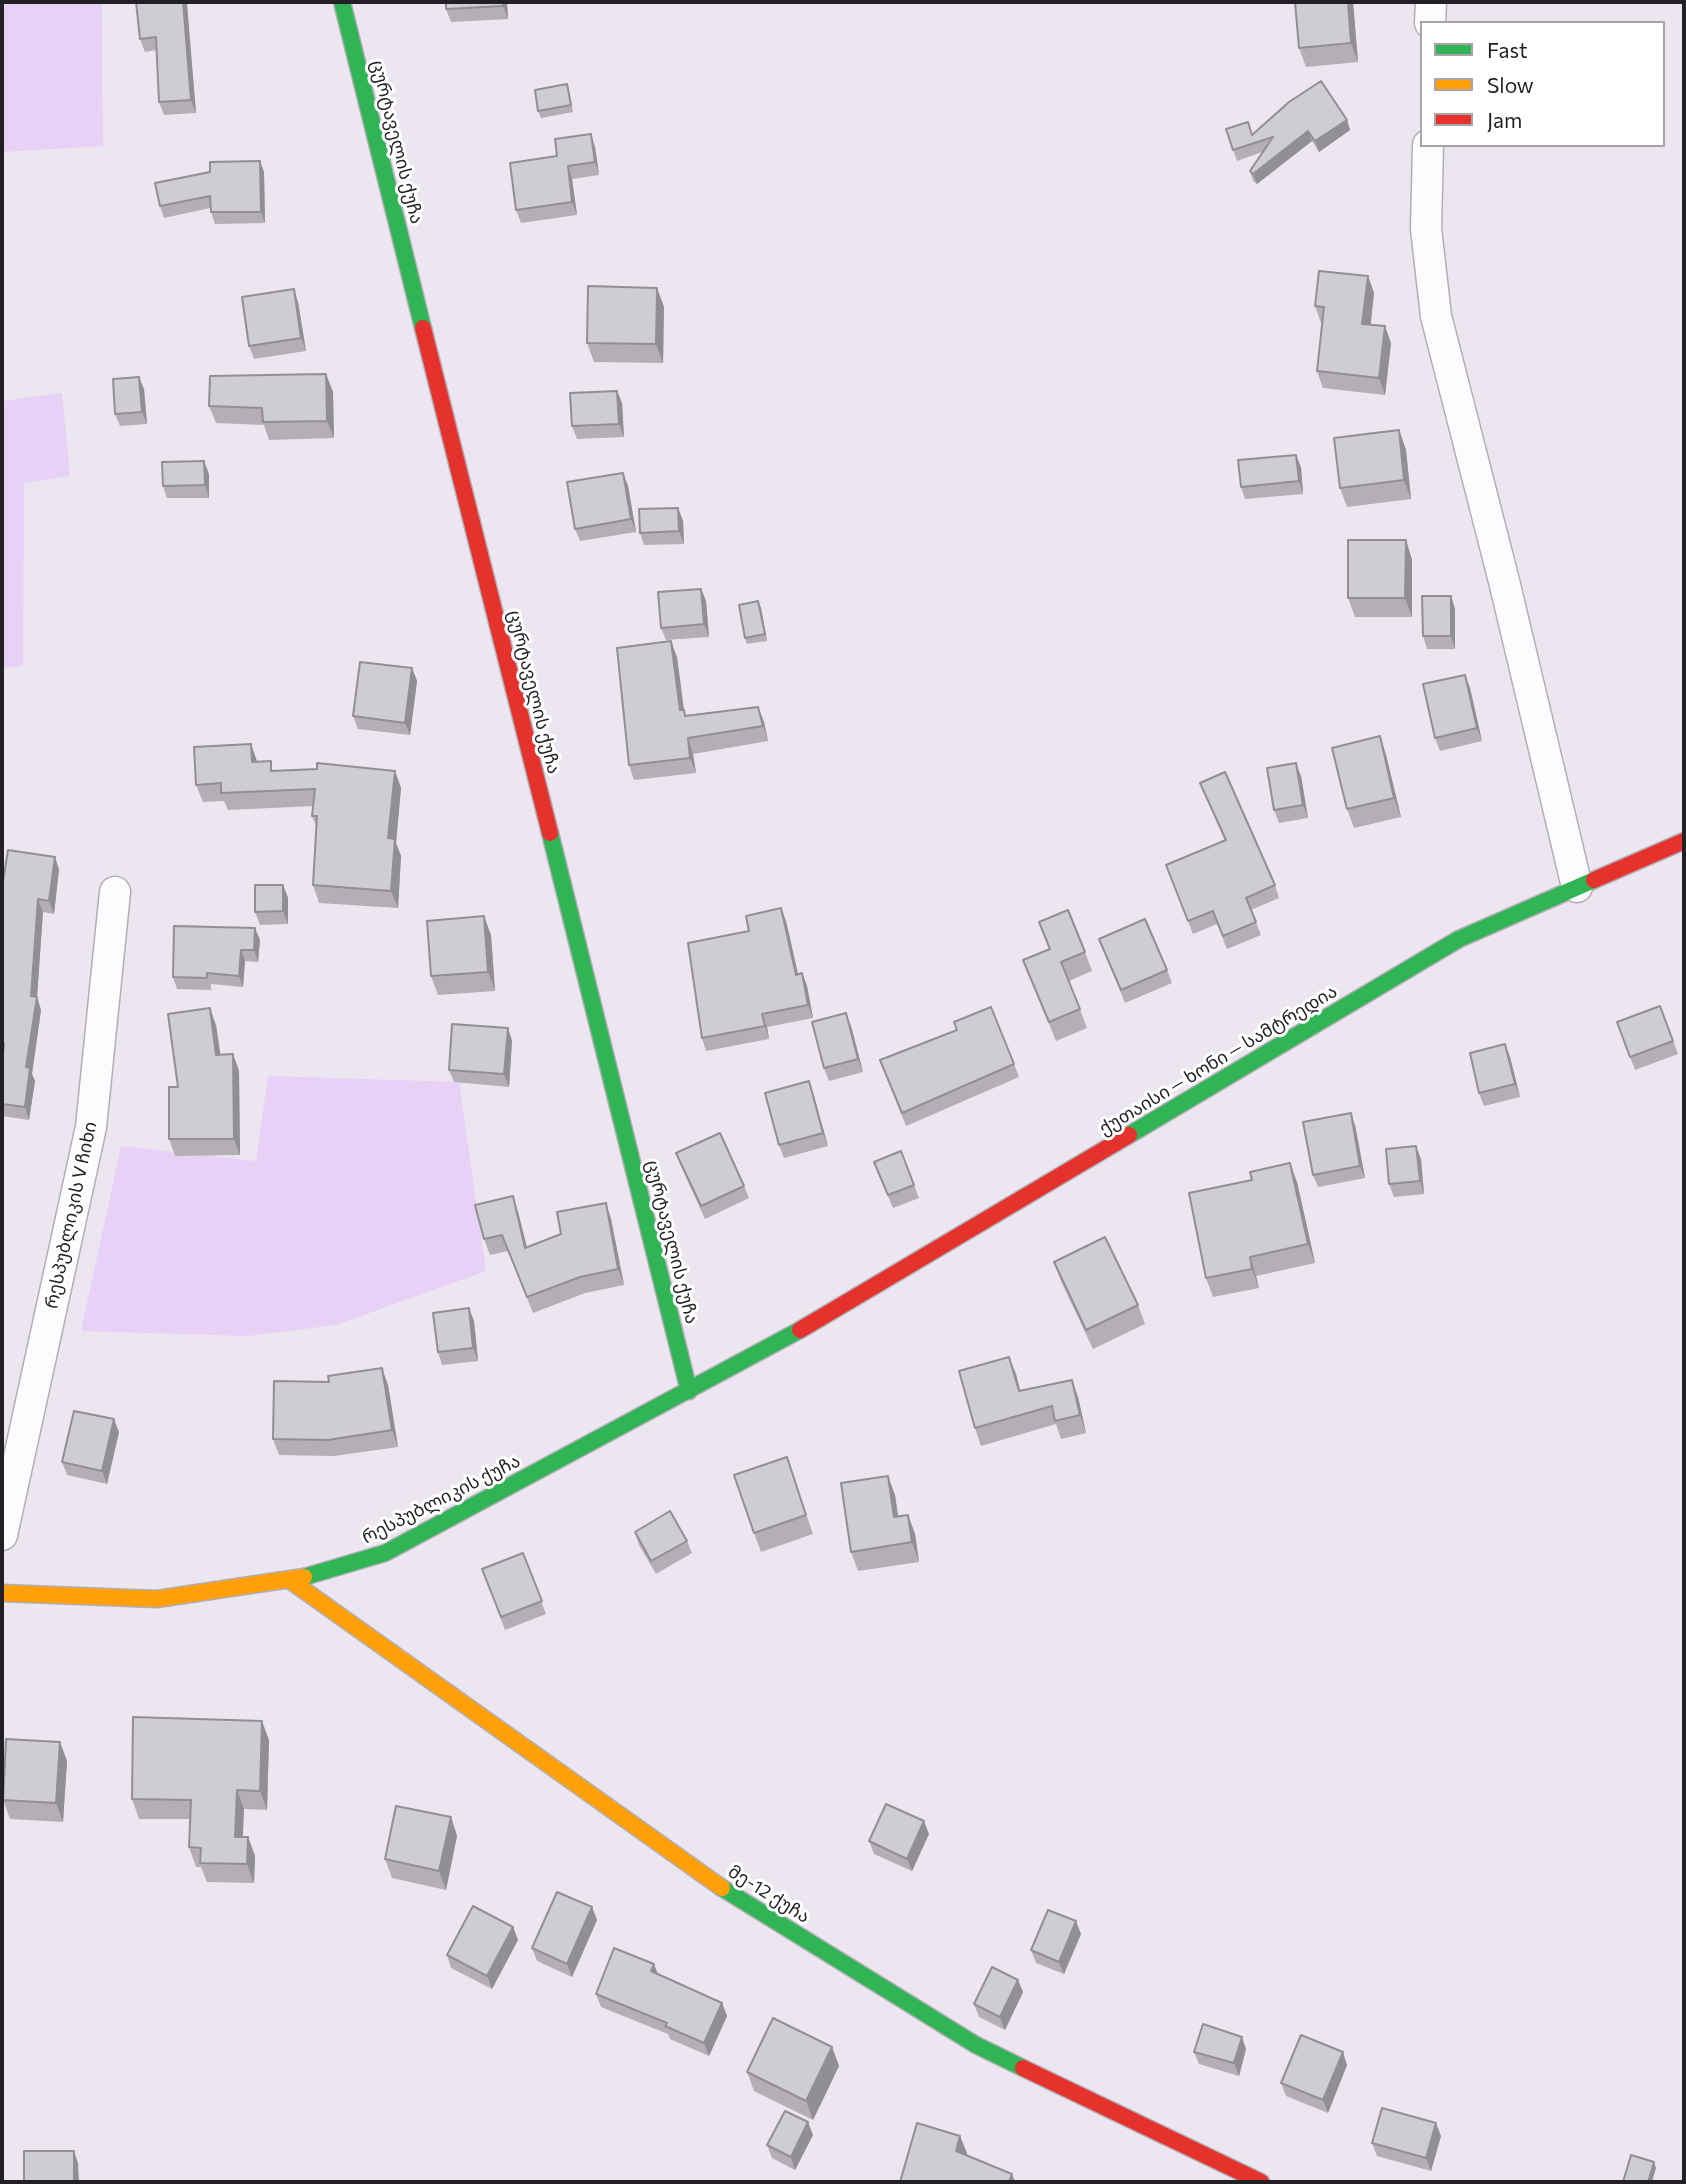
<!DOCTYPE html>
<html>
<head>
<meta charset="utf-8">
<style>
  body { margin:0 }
  #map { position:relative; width:1686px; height:2184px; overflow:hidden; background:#ebe6f0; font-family:Commissioner,sans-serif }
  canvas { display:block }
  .frame { position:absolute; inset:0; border:4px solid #221f25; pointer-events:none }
  .legend { position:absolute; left:1420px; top:21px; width:245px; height:126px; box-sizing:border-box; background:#fff; border:2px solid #a7a5a8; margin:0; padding:9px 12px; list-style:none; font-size:21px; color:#221f25 }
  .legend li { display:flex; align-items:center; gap:14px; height:35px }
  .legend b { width:35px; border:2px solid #a7a5a8 }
</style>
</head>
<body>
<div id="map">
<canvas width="1686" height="2184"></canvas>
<div class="frame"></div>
<ul class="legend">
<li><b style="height:9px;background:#30b455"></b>Fast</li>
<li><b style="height:9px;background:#ff9f0a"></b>Slow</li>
<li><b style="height:9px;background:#e5322d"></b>Jam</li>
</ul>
</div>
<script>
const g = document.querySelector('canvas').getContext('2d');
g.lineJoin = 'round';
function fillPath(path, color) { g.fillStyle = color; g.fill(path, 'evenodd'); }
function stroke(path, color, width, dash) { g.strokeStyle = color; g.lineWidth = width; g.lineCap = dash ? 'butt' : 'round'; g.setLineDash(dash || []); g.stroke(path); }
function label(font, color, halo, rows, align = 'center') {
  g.font = font + ' Commissioner,"Noto Sans Georgian",sans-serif'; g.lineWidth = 6; g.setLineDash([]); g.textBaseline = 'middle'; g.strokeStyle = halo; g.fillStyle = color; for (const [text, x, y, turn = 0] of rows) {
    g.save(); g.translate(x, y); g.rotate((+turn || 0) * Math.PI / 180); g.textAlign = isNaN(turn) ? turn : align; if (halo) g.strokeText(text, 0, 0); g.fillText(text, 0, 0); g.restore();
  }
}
fillPath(new Path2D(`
  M2 2H102L103 146 2 152Z
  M62 393 70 476 24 483 23 666 2 668V401Z
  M268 1076 459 1082 486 1271 336 1325 248 1336 81 1331 121 1146 256 1161Z`), '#e7d1f7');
const street = new Path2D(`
  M1430 23 1431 2
  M1428 145 1426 229 1436 316 1504 581 1577 887
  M2 1535 91 1127 115 892`);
const fast = new Path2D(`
  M342 2 423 328
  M550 833 689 1391
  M1129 1135 1459 939 1594 880
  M304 1577 385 1553 800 1330
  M722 1888 976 2045 1023 2068`);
const slow = new Path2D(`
  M291 1581 722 1888
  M2 1593 157 1599 304 1577`);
const jam = new Path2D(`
  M423 328 550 833
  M1594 880 1684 841
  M800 1330 1129 1135
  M1023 2068 1261 2182`);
stroke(street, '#b2aeb6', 33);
stroke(fast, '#b2aeb6', 19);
stroke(slow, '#b2aeb6', 19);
stroke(jam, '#b2aeb6', 19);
stroke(street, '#fcfbfd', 30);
stroke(fast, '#30b455', 16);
stroke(slow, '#ff9f0a', 16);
stroke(jam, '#e5322d', 16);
fillPath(new Path2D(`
  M136 2H186L196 113 164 115 159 102 156 50 145 52 140 39Z
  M446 2H507L508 19 451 22 446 9Z
  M1295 2H1353L1358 62 1306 67 1299 48Z
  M567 84 569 90 573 112 541 118 538 111Z
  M1347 120 1350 130 1319 152 1312 141 1257 184 1253 181 1250 171 1262 152 1237 161 1226 129 1252 134Z
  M595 147 599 175 572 179 577 215 521 223 516 210 557 156Z
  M264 172 265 223 215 224 211 212 210 208 164 218 160 206Z
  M1368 276 1374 293 1370 325 1391 343 1385 395 1323 388 1317 371 1322 323H1321L1315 306Z
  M657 288 664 307 663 363 594 362 587 343Z
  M298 302 306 351 254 359 249 346Z
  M326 374 333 392 334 438 269 440 264 425 216 423 209 406Z
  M144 389 147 424 120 426 115 414Z
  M617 391 622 403 624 437 577 439 572 426Z
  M1399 430 1406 450 1411 499 1347 507 1340 488Z
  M1301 467 1303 494 1245 499 1241 487Z
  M623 473 628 486 636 532 580 541 575 529Z
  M209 474V498H167L163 486Z
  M678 508 683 521 684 544 644 545 640 533Z
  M1406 540 1412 560V617H1355L1348 598Z
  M701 589 706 601 709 637 666 640 661 628Z
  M1451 596 1455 609V649H1427L1423 636Z
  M761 608 767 641 747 644 745 638Z
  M677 657 684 710 686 715 758 707 764 722 768 741 693 754 696 773 634 780 629 765Z
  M412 668 417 681 410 735 358 729 353 716Z
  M1465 675 1470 688 1482 741 1440 751 1435 738Z
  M1380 736 1386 755 1401 817 1354 828 1347 809Z
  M257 762 275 771H395L401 788 396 843 401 856 398 908 319 903 313 885 317 828 312 816 313 806 228 810 224 801 203 802 196 785Z
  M1301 776 1308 818 1279 823 1274 810Z
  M1200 783 1275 885 1279 898 1251 910 1261 935 1227 949 1217 924 1193 934 1166 865 1225 841Z
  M59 869 54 914 43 912 37 997 41 1010 32 1074 35 1081 29 1120 2 1116V887Z
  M283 885 288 898V924L260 925 255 912Z
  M781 908 786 921 798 974 802 973 807 986 813 1018 767 1027 769 1039 706 1051 702 1038 749 931Z
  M1039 922 1085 952 1092 971 1069 981 1087 1028 1056 1041 1023 960 1049 949Z
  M491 935 495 991 438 995 431 976Z
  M1099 939 1167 970 1172 983 1125 1003Z
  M260 940 258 962 245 961 243 987 211 984V990L177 989 173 977Z
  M1660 1006 1678 1054 1635 1070 1617 1022Z
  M216 1025 220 1055 233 1054 239 1071 240 1155 175 1156 169 1139 178 1087Z
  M851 1026 863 1072 829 1081 824 1068Z
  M508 1028 512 1041 509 1087 454 1082 449 1070Z
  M957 1030 1014 1064 1019 1077 906 1126 885 1073Z
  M1510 1057 1520 1097 1484 1106 1479 1093Z
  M813 1093 828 1146 784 1158 779 1145Z
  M1355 1125 1365 1178 1318 1187 1313 1175Z
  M901 1151 919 1198 893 1208 879 1175Z
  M676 1153 744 1186 749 1198 705 1219 681 1166Z
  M1421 1159 1424 1194 1394 1197 1389 1184Z
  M1252 1180 1297 1182 1315 1263 1256 1276 1259 1288 1213 1297 1206 1278Z
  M518 1212 527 1247 611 1219 624 1285 585 1293 533 1313 508 1251 490 1255 484 1239Z
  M1054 1262 1138 1305 1145 1324 1093 1349 1061 1281Z
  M474 1321 478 1361 442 1365 438 1352Z
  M1016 1374 1020 1391 1078 1397 1086 1433 1061 1439 1056 1424 981 1446 975 1428Z
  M388 1385 398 1447 334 1456 279 1455 273 1439Z
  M119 1432 107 1484 67 1475 62 1462Z
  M793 1476 813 1534 761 1552 754 1533Z
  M895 1495 898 1516 908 1515 915 1534 919 1562 858 1571 851 1552Z
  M635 1532 687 1541 692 1553 656 1574 639 1545Z
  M523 1553 546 1614 505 1630 482 1569Z
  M269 1740 267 1810 244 1809 242 1837H248L255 1856 254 1883 207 1882 201 1867H196L189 1847 190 1819H139L132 1799Z
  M60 1742 67 1761 63 1822 10 1819 3 1800Z
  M451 1817 457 1836 446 1890 392 1878 385 1859Z
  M929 1834 912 1871 874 1854 869 1841Z
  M592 1907 597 1920 572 1977 537 1961 532 1948Z
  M513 1927 518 1940 492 1989 451 1968 447 1955Z
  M1081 1934 1064 1974 1036 1963 1031 1950Z
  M658 1974 722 2003 727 2016 709 2056 670 2039 668 2034 601 2007 596 1994Z
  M1023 1992 1005 2030 979 2017 974 2004Z
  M832 2047 839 2066 813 2120 754 2091 747 2072Z
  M1246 2049 1239 2076 1199 2064 1194 2052Z
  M1347 2065 1328 2113 1286 2096 1281 2083Z
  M813 2135 795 2170 772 2158 767 2145Z
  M1441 2136 1431 2171 1377 2156 1372 2143Z`), '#b3afb5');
fillPath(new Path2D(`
  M183 2H186L187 3 196 113 191 100Z
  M503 2H507L508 19 503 6Z
  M1348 2H1353L1358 62 1351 43Z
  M1347 120 1350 130 1319 152 1315 141Z
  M1308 131 1312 141 1257 184 1253 174Z
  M591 134 595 147 599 175 595 162Z
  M260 161 264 172 265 223 261 212Z
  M568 166 572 179 577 215 572 202Z
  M1368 276 1374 293 1369 341 1362 324Z
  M657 288 664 307 663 363 656 344Z
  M294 289 298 302 306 351 301 338Z
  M1385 326 1391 343 1385 395 1379 378Z
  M326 374 333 392 334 438 327 421Z
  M139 377 144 389 147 424 142 412Z
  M617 391 622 403 624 437 619 424Z
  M1399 430 1406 450 1411 499 1404 480Z
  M1296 455 1301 467 1303 494 1299 481Z
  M204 461 209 474V498L205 485Z
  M623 473 628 486 636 532 631 519Z
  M678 508 683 521 684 544 679 531Z
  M1406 540 1412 560V617L1405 598Z
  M701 589 706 601 709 637 704 624Z
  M1451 596 1455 609V649L1451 636Z
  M758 601 761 608 767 641 765 634Z
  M671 641 677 657 686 726 680 710Z
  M412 668 417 681 410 735 405 723Z
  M1465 675 1470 688 1482 741 1477 728Z
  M758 707 764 722 768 741 763 726Z
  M1380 736 1386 755 1401 817 1394 798Z
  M688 738 693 754 696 773 690 758Z
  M251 744 257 761 258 780 252 762Z
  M1296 763 1301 776 1308 818 1303 805Z
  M395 771 401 788 396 843 401 856 398 908 391 891 388 838Z
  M55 857 59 869 54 914 49 901Z
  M283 885 288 898V924L283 911Z
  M38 899 43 912 37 997 41 1010 32 1074 35 1081 29 1120 25 1107 31 996Z
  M781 908 786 921 801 987 796 975Z
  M484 916 491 935 495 991 488 972Z
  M255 928 260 940 258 962 254 950Z
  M241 950 245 961 243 987 239 976Z
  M802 973 807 986 813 1018 808 1005Z
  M210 1008 216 1025 223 1071 216 1055Z
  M846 1013 851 1026 863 1072 858 1059Z
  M762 1014 767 1027 769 1039 765 1026Z
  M508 1028 512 1041 509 1087 504 1074Z
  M1505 1044 1510 1057 1520 1097 1515 1084Z
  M233 1054 239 1071 240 1155 234 1139Z
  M809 1081 813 1093 828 1146 823 1133Z
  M1351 1113 1355 1125 1365 1178 1360 1166Z
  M1416 1146 1421 1159 1424 1194 1420 1181Z
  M1290 1163 1297 1182 1315 1263 1308 1244Z
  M513 1196 518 1212 531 1264 525 1248Z
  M606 1203 611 1219 624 1285 618 1269Z
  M1250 1257 1256 1276 1259 1288 1252 1269Z
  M469 1308 474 1321 478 1361 473 1348Z
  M1009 1357 1016 1374 1025 1409 1019 1391Z
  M382 1368 388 1385 398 1447 392 1430Z
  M1072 1380 1078 1397 1086 1433 1080 1415Z
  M114 1419 119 1432 107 1484 102 1471Z
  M888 1476 895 1495 901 1536 894 1517Z
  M908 1515 915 1534 919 1562 912 1542Z
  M262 1721 269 1740 267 1810 260 1791Z
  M60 1742 67 1761 63 1822 56 1803Z
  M237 1790 244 1809 242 1856 235 1837Z
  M451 1817 457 1836 446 1890 439 1871Z
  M924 1821 929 1834 912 1871 907 1859Z
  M248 1837 255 1856 254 1883 247 1864Z
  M592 1907 597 1920 572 1977 567 1964Z
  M1076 1921 1081 1934 1064 1974 1059 1962Z
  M513 1927 518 1940 492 1989 487 1976Z
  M654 1964 659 1977 651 1971Z
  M1018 1980 1023 1992 1005 2030 1000 2017Z
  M722 2003 727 2016 709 2056 704 2043Z
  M1242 2037 1246 2049 1239 2076 1234 2063Z
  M832 2047 839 2066 813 2120 806 2101Z
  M1343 2052 1347 2065 1328 2113 1323 2100Z
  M808 2122 813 2135 795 2170 791 2157Z
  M1436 2123 1441 2136 1431 2171 1426 2158Z
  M960 2136 967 2153 962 2168 956 2151Z
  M74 2151 78 2163 79 2182H74Z
  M1654 2162 1656 2168 1652 2182H1648Z
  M1012 2174 1015 2182H1009Z`), '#928f94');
const building = new Path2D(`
  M136 2H183L191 100 159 102 156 37 140 39Z
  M446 2H503V6L446 9Z
  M1295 2H1348L1351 43 1299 48Z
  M1321 81 1347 120 1315 141 1308 131 1253 174 1250 171 1273 137 1233 150 1226 129 1248 122 1252 135 1289 102Z
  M567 84 571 105 538 111 535 90Z
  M591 134 595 162 568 166 572 202 516 210 510 163 557 156 555 139Z
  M260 161 261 212H211L210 196 160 206 155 183 210 172V162Z
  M1319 271 1368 276 1362 324 1385 326 1379 378 1317 371 1324 307 1315 306Z
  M588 286 657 288 656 344 587 343Z
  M294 289 301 338 249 346 242 297Z
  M326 374 327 421 263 422 262 408 209 406 210 376Z
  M139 377 142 412 115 414 113 379Z
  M617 391 619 424 572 426 570 393Z
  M1399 430 1404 480 1340 488 1334 438Z
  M1296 455 1299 481 1241 487 1238 460Z
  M204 461 205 485 163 486 162 462Z
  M623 473 631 519 575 529 567 482Z
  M678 508 679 531 640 533 639 509Z
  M1348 540H1406L1405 598H1348Z
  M701 589 704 624 661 628 658 592Z
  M1422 596H1451V636H1423Z
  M758 601 765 634 745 638 739 605Z
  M671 641 680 710H684L685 716 758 707 763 726 688 738 690 758 629 765 617 648Z
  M360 662 412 668 405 723 353 716Z
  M1465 675 1477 728 1435 738 1423 684Z
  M1380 736 1394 798 1347 809 1332 748Z
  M251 744 252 762 271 761V771L317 769V763L395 771 388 838 395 839 391 891 313 885 317 816H312L315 789 221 793V783L196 785 194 747Z
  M1296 763 1303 805 1274 810 1267 768Z
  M1225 772 1275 885 1246 898 1256 922 1223 936 1213 911 1188 921 1166 865 1226 840 1200 783Z
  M8 850 55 857 49 901 38 899 31 996 37 997 26 1067 30 1068 25 1107 2 1104V1061L4 1044H2V887Z
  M255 885H283V911L255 912Z
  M781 908 796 975 802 973 808 1005 762 1014 765 1026 702 1038 688 943 749 931 746 916Z
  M1068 910 1085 952 1061 962 1080 1009 1049 1022 1023 960 1050 949 1039 922Z
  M484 916 488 972 431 976 427 921Z
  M1145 919 1167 970 1121 990 1099 939Z
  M174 926 255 928 254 950H241L239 976 207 973V978L173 977Z
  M1660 1006 1673 1041 1630 1057 1617 1022Z
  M991 1007 1014 1064 902 1113 880 1060 957 1030 954 1022Z
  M210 1008 216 1055 233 1054 234 1139H169V1087H178L168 1014Z
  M846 1013 858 1059 824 1068 812 1022Z
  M452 1024 508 1028 504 1074 449 1070Z
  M1505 1044 1515 1084 1479 1093 1470 1053Z
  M809 1081 823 1133 779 1145 765 1093Z
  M1351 1113 1360 1166 1313 1175 1303 1122Z
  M720 1133 744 1186 701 1206 676 1153Z
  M1416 1146 1420 1181 1389 1184 1386 1149Z
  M901 1151 914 1185 888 1195 874 1162Z
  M1290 1163 1308 1244 1250 1257 1252 1269 1206 1278 1189 1193 1252 1180 1250 1172Z
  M513 1196 525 1248 561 1234 557 1212 606 1203 618 1269 580 1277 527 1297 502 1235 484 1239 475 1205Z
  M1105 1237 1138 1305 1086 1330 1054 1262Z
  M469 1308 473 1348 438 1352 433 1313Z
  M1009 1357 1019 1391 1072 1380 1080 1415 1055 1421 1052 1406 975 1428 959 1371Z
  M382 1368 392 1430 328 1440 273 1439 274 1381 329 1382 328 1376Z
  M74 1411 114 1419 102 1471 62 1462Z
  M787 1457 806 1515 754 1533 734 1475Z
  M888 1476 894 1517 908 1515 912 1542 851 1552 841 1483Z
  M670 1511 687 1541 651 1561 635 1532Z
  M523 1553 542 1601 501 1617 482 1569Z
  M133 1717 262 1721 260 1791 237 1790 235 1837H248L247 1864 200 1863 201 1848 189 1847 191 1800 132 1799Z
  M6 1739 60 1742 56 1803 3 1800Z
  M886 1804 924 1821 907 1859 869 1841Z
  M396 1806 451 1817 439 1871 385 1859Z
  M557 1892 592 1907 567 1964 532 1948Z
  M473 1906 513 1927 487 1976 447 1955Z
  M1048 1910 1076 1921 1059 1962 1031 1950Z
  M614 1948 654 1964 651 1971 722 2003 704 2043 665 2026 667 2023 596 1994Z
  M992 1967 1018 1980 1000 2017 974 2004Z
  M773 2018 832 2047 806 2101 747 2072Z
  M1203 2024 1242 2037 1234 2063 1194 2052Z
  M1301 2035 1343 2052 1323 2100 1281 2083Z
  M1382 2108 1436 2123 1426 2158 1372 2143Z
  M785 2111 808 2122 791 2157 767 2145Z
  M917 2123 960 2136 956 2151 1012 2174 1009 2182H900Z
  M24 2151H74V2182H24Z
  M1631 2155 1654 2162 1648 2182H1623Z`);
fillPath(building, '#d0ccd3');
stroke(building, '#928f94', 2);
label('18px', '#221f25', '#fff', [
  ["ცურტაველის ქუჩა",397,142,76],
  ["ცურტაველის ქუჩა",534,692,76],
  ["ქუთაისი — ხონი — სამტრედია",1218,1060,-31],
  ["რესპუბლიკის V ჩიხი",71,1215,-78],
  ["ცურტაველის ქუჩა",672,1242,76],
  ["რესპუბლიკის ქუჩა",441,1499,-27],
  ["მე-12 ქუჩა",769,1894,32]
]);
</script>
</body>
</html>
